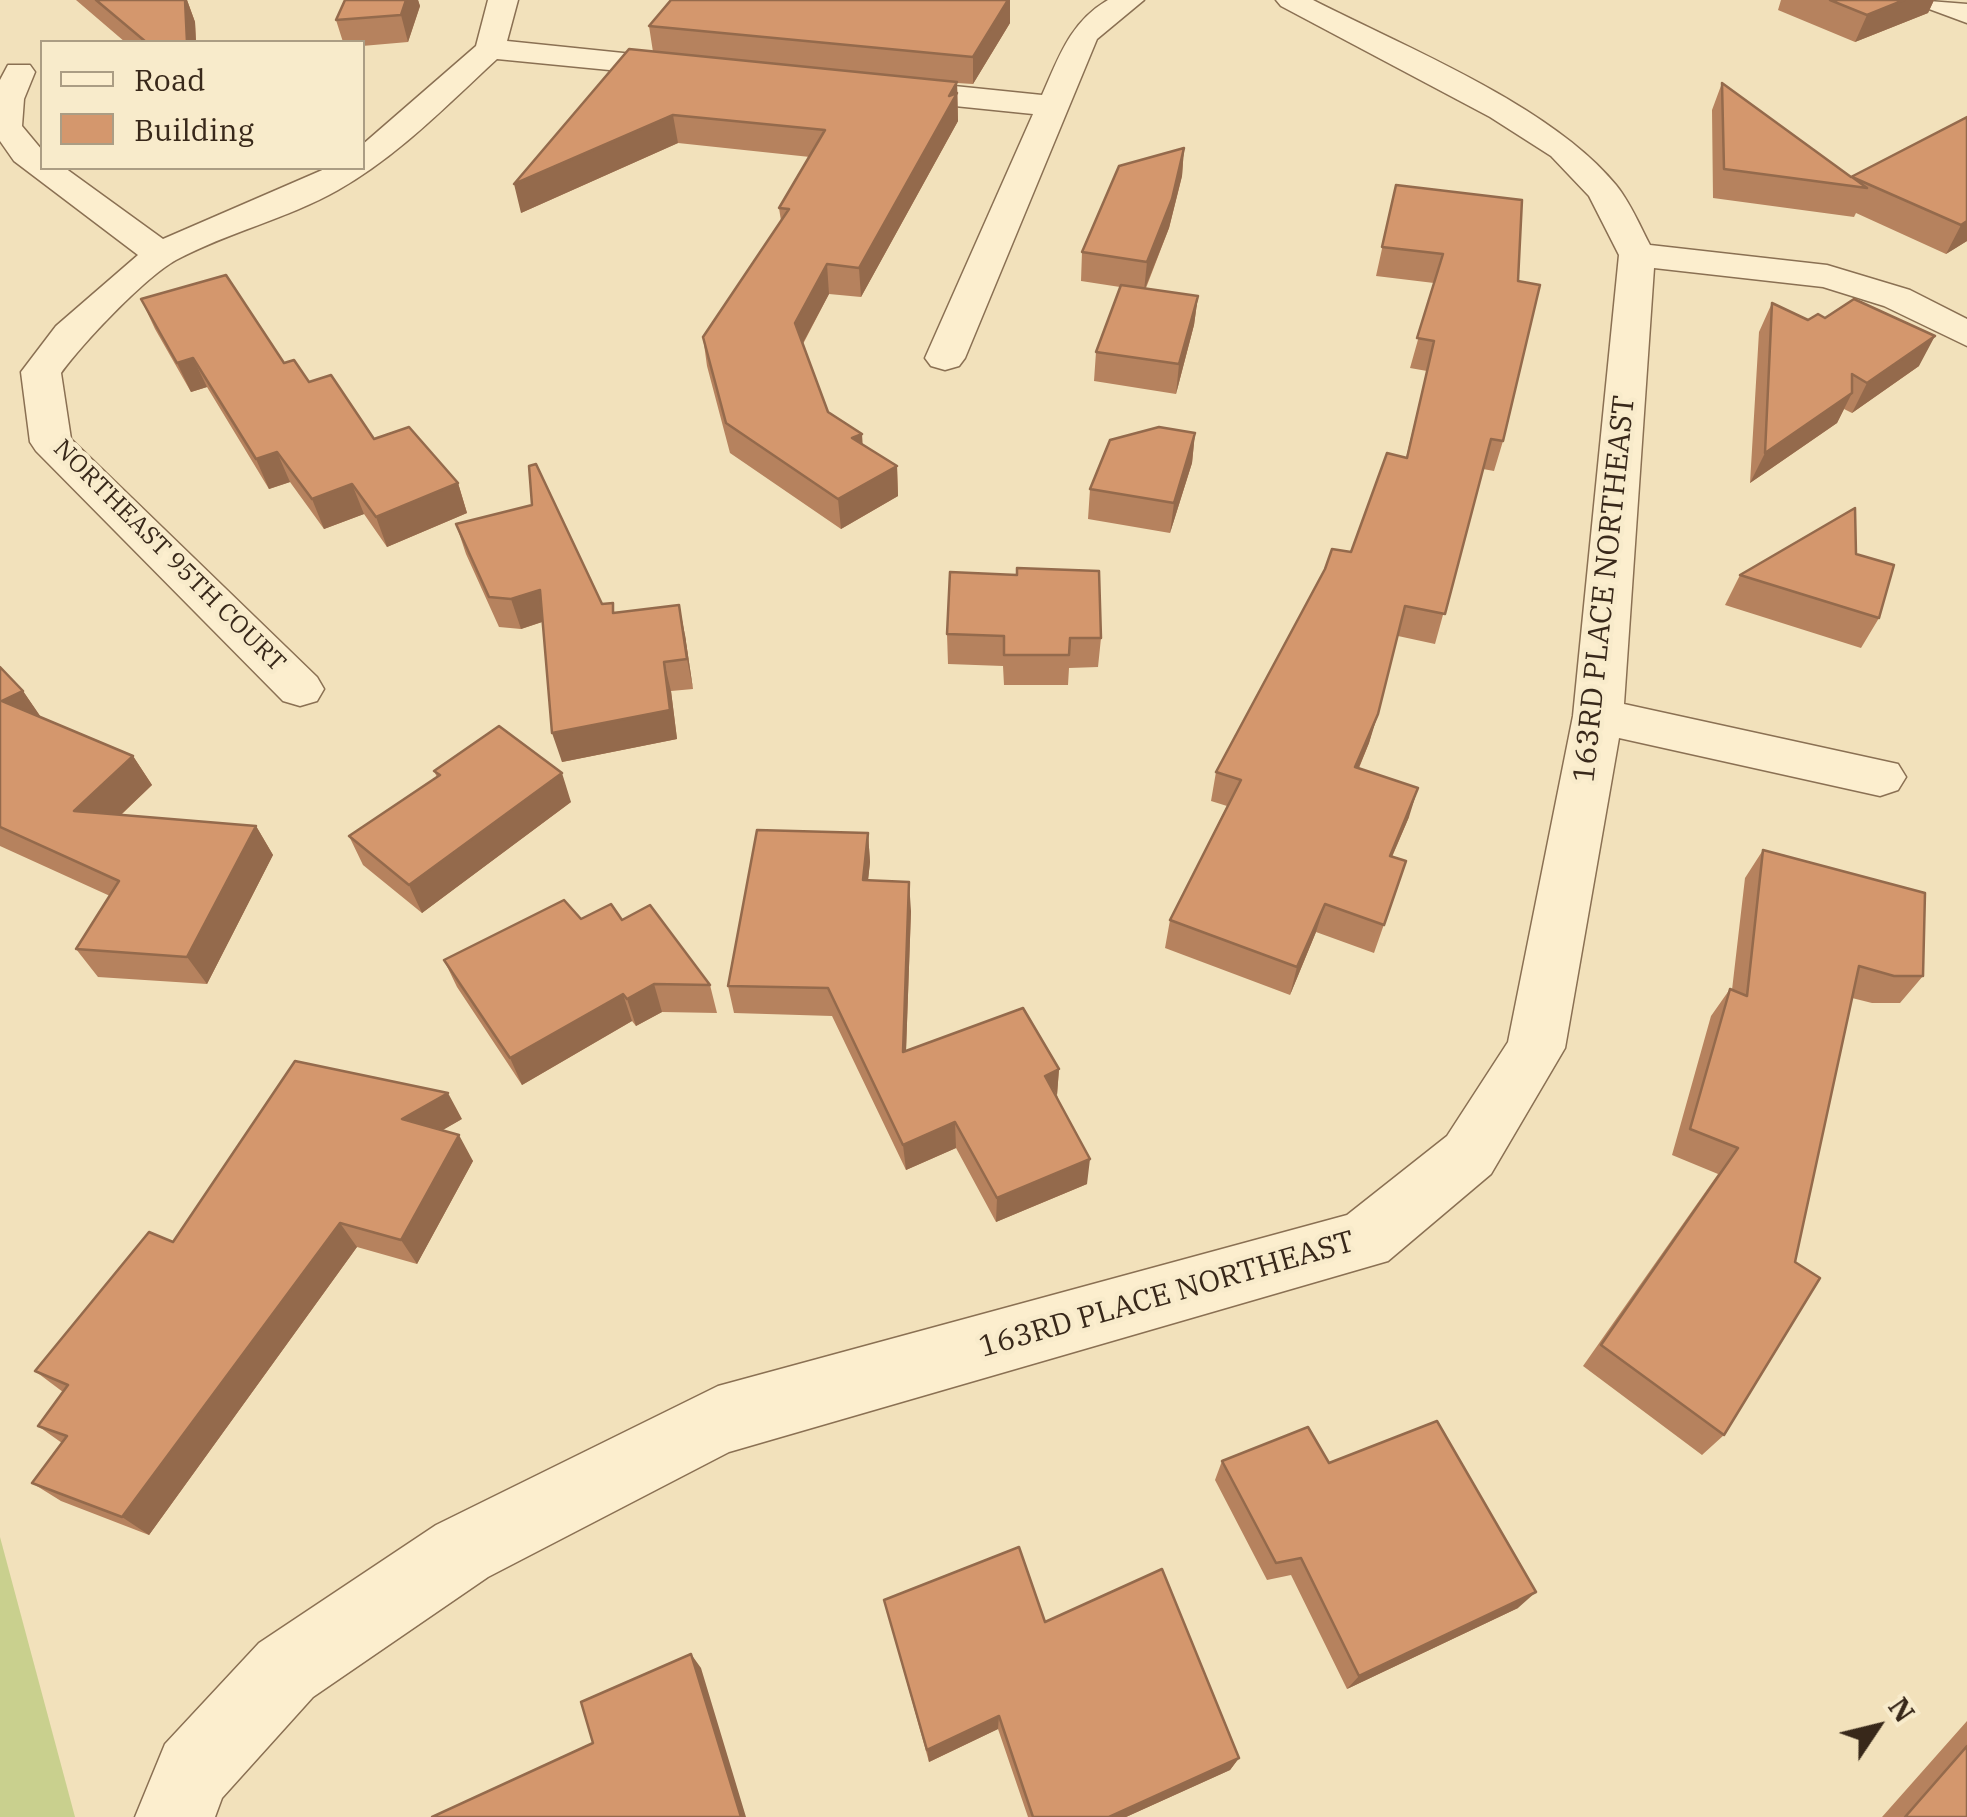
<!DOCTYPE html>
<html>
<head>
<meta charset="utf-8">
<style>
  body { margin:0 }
  #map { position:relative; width:1967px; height:1817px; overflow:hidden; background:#f2e1bb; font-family:"IBM Plex Serif",serif }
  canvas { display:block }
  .legend { position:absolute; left:40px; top:40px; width:325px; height:130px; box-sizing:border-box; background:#f8ebcb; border:2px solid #ab9d84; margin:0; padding:12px 18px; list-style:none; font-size:30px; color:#38281a }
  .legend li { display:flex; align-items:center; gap:20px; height:50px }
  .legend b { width:50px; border:2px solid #ab9d84 }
  .north { position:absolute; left:1827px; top:1677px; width:100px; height:100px; -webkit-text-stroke:8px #f8ebcb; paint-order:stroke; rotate:55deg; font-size:28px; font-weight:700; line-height:40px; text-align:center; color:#38281a }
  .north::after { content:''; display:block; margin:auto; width:35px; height:45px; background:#38281a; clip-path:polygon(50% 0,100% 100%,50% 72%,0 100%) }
</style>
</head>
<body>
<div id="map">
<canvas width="1967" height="1817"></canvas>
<ul class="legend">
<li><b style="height:12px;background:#fceece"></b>Road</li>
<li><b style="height:28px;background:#d4976d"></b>Building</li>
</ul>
<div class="north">N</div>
</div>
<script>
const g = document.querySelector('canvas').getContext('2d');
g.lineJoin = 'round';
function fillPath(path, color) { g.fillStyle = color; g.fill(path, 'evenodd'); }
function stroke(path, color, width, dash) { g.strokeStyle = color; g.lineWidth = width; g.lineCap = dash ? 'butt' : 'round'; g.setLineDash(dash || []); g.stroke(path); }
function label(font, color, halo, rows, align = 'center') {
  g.font = font + ' "IBM Plex Serif",serif'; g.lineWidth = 9; g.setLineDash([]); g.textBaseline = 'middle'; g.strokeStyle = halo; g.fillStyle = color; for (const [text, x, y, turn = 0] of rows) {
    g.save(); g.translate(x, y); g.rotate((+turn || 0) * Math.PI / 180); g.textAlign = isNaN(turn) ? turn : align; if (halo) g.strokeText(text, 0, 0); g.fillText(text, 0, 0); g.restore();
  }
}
fillPath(new Path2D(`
  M0 1537 75 1817H0Z`), '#c9d08e');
const minor = new Path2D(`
  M488 0H518L507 41 691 60 702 62 707 69 702 76 691 78 497 59C446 106 398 156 338 190 287 219 228 232 176 260 144 278 83 343 61 373L71 439 317 677 324 689 317 701 300 706 283 701 36 451 30 442 21 372 56 326 138 255 14 161 0 141V80L8 65H30L35 72 24 99 22 126 42 150V168H65L163 239 327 168H362V145L476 46Z
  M1108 0H1144L1097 39 965 358 959 366 945 370 931 366 925 358 1033 114 886 99 875 96 870 89 875 82 886 79 1042 95C1059 57 1070 22 1108 0Z
  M1276 0H1313C1405 47 1552 106 1616 185 1630 202 1640 226 1650 245L1827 265 1910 290 1967 319V346L1884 306 1823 287 1654 268 1624 704 1898 764 1906 777 1898 790 1880 796 1619 738 1565 1048 1491 1174 1388 1261 729 1452 488 1577 313 1697 222 1798 215 1817H135L165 1744 259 1643 436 1525 718 1386 1347 1215 1447 1136 1508 1042 1573 716 1619 255 1589 196 1551 156 1490 117 1281 6Z
  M1916 0 1967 4V23L1921 6Z`);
stroke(minor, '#8a7053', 3);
fillPath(minor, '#fceece');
fillPath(new Path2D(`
  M76 0H187L195 22 196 42H125Z
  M345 0H418L420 6 408 42 362 46V42H343L336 20Z
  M1781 0H1934L1928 13 1855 42 1778 10Z
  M1010 23 973 84 957 83 958 121 861 297 829 294 803 344 828 412 862 434V444L897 466 898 496 841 529 730 453 707 366 703 337 781 221 779 208 810 157 678 143 521 213 653 52 649 26Z
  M1722 83 1851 177 1967 117V241L1946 254 1856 213 1854 217 1713 198 1712 110Z
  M1184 148 1182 176 1169 228 1146 288 1198 296 1194 325 1176 394 1094 381 1096 352 1120 287 1081 281 1082 252Z
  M1396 185 1522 200 1503 441 1494 471 1483 469 1435 644 1398 636 1369 743 1359 768 1409 817 1392 857 1406 861 1374 953 1316 932 1290 995 1165 948 1170 920 1227 806 1211 801 1216 772 1351 552 1406 458 1427 371 1410 368 1434 283 1376 276Z
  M141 299 284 363 309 382 374 439 458 483 467 513 387 547 364 514 324 529 290 482 269 489 207 387 191 392 155 329Z
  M1772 303 1808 320 1919 366 1852 413 1844 409 1837 423 1750 483 1759 332Z
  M1195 433 1192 463 1170 533 1088 519 1090 489Z
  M456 524 615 613 685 635 693 689 671 691 677 739 562 762 542 622 521 629 499 627 466 554Z
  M1856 554 1879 618 1861 648 1725 605 1740 575Z
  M947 634 1101 638 1098 667 1069 668 1068 685H1004L1003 666 948 664Z
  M0 667 23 691 41 718 133 756 152 785 121 815 256 826 273 855 207 984 98 977 76 949 110 896 0 846Z
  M434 771 571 802 422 913 363 865 349 836 437 777Z
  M868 833 870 862 868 880 911 911 906 1051 1059 1069 1057 1095 1087 1184 996 1222 956 1148 906 1170 832 1016 734 1013 728 986Z
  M1763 850 1923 976 1900 1003H1872L1852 998 1724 1435 1702 1455 1583 1366 1718 1174 1672 1155 1711 1016 1730 989 1732 990 1745 878Z
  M581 919 622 920 710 985 717 1013 662 1012 636 1026 632 1021 522 1085 457 987 444 960Z
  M462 1119 442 1130 473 1161 417 1264 357 1247 149 1535 61 1501 32 1483 62 1443 38 1426 63 1392 35 1371 173 1242Z
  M1222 1461 1329 1463 1518 1608 1347 1689 1291 1575 1267 1580 1215 1480Z
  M884 1600 1045 1622 1239 1758 1230 1770 1126 1817H1028L998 1729 929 1762Z
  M1967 1721V1817H1882Z`), '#b6825e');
fillPath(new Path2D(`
  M185 0H187L195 22 196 42H187Z
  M406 0H418L420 6 408 42 401 15Z
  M1008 0H1010V23L973 84V57Z
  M1904 0H1934L1928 13 1855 42 1867 15Z
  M957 82 958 121 861 297 859 268Z
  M673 115 678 143 521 213 514 184Z
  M1184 148 1182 176 1169 228 1144 291 1147 262Z
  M1967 221V241L1946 254 1961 225Z
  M827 264 829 294 798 352 795 323Z
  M1198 296 1194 325 1176 394 1179 364Z
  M1935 336 1919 366 1852 413 1867 383Z
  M193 358 207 387 191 392 177 363Z
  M1852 393 1837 423 1750 483 1765 453Z
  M1195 433 1192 463 1170 533 1174 503Z
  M862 434 864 464 852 438Z
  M277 452 290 482 269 489 256 459Z
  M897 466 898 496 841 529 838 499Z
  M458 483 467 513 387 547 376 517Z
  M352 484 364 514 324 529 312 499Z
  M540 590 548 620 521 629 511 599Z
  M679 605 685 635 693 689 687 659Z
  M664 662 671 691 677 739 562 762 552 733Z
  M23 691 43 720 2 701Z
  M1378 714 1369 743 1347 796 1355 767Z
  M133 756 152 785 94 840 74 811Z
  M562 773 571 802 422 913 409 885Z
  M1418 788 1409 817 1380 884 1390 856Z
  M256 826 273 855 207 984 187 957Z
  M868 833 870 862 865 908 863 880Z
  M909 882 911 911 905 1079 903 1052Z
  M1325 904 1316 932 1290 995 1297 967Z
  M654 984 662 1012 636 1026 627 999Z
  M623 994 632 1021 522 1085 510 1058Z
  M1059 1069 1057 1095 1045 1076Z
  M448 1093 462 1119 417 1145 402 1119Z
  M955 1122 956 1148 906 1170 903 1145Z
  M459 1135 473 1161 417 1264 401 1240Z
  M1090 1159 1087 1184 996 1222 997 1198Z
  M340 1223 357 1247 149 1535 122 1517Z
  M1536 1592 1518 1608 1347 1689 1359 1676Z
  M691 1654 701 1668 746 1817H741Z
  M999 1716 998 1729 929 1762 927 1750Z
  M1239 1758 1230 1770 1126 1817H1109Z`), '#946a4c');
const building = new Path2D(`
  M96 0H185L187 42H146Z
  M345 0H406L401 15 336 20Z
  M671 0H1008L973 57 649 26Z
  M1830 0H1904L1867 15Z
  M629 49 957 82 949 96 957 93 859 268 827 264 795 323 828 412 862 434 852 438 897 466 838 499 726 423 703 337 789 209 779 208 825 130 673 115 514 184Z
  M1722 83 1851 177 1967 117V221L1961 225 1852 177 1867 188 1724 169Z
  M1184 148 1172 199 1147 262 1082 252 1119 166Z
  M1396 185 1522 200 1518 281 1540 285 1503 441 1491 439 1445 614 1405 606 1378 714 1355 767 1418 788 1390 856 1406 861 1384 925 1325 904 1297 967 1170 920 1241 780 1216 772 1325 569 1332 549 1351 552 1387 453 1407 458 1434 341 1417 338 1443 254 1382 247Z
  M226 275 284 363 294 360 309 382 331 375 374 439 409 427 458 483 376 517 352 484 312 499 277 452 256 459 193 358 177 363 141 299Z
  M1121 285 1198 296 1179 364 1096 352Z
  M1854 299 1935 336 1867 383 1852 374V393L1765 453 1772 303 1808 320 1818 314 1825 318Z
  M1159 427 1195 433 1174 503 1090 489 1110 440Z
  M536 464 602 604 613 603V613L679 605 687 659 664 662 670 710 552 733 540 590 511 599 489 597 456 524 532 505 529 466Z
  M1855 508 1856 554 1894 565 1879 618 1740 575Z
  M1017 568 1099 571 1101 638H1070L1069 655H1004V636L947 634 950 572 1017 575Z
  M0 667 23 691 2 701 133 756 74 811 256 826 187 957 76 949 119 881 0 827Z
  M499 726 562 773 409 885 349 836 440 775 434 771Z
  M757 830 868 833 863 880 909 882 903 1052 1023 1008 1059 1069 1045 1076 1090 1159 997 1198 955 1122 903 1145 828 988 728 986Z
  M1763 850 1925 893 1923 976H1894L1859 966 1795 1262 1820 1278 1724 1435 1601 1345 1738 1148 1690 1129 1730 989 1747 996Z
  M564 900 581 919 611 904 622 920 650 905 710 985 654 984 627 999 623 994 510 1058 444 960Z
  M295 1061 448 1093 402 1119 459 1135 401 1240 340 1223 122 1517 32 1483 67 1436 38 1426 68 1385 35 1371 149 1232 173 1242Z
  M1437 1421 1536 1592 1359 1676 1301 1558 1276 1563 1222 1461 1308 1427 1329 1463Z
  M1019 1547 1045 1622 1162 1569 1239 1758 1109 1817H1033L999 1716 927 1750 884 1600Z
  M691 1654 741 1817H432L593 1743 581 1702Z
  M1967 1746V1817H1905Z`);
fillPath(building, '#d4976d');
stroke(building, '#946a4c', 2.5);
label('25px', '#38281a', '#f8ebcb', [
  ["NORTHEAST 95TH COURT",169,556,45]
]);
label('30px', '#38281a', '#f8ebcb', [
  ["163RD PLACE NORTHEAST",1605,589,-84],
  ["163RD PLACE NORTHEAST",1167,1295,-16]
]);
</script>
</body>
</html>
